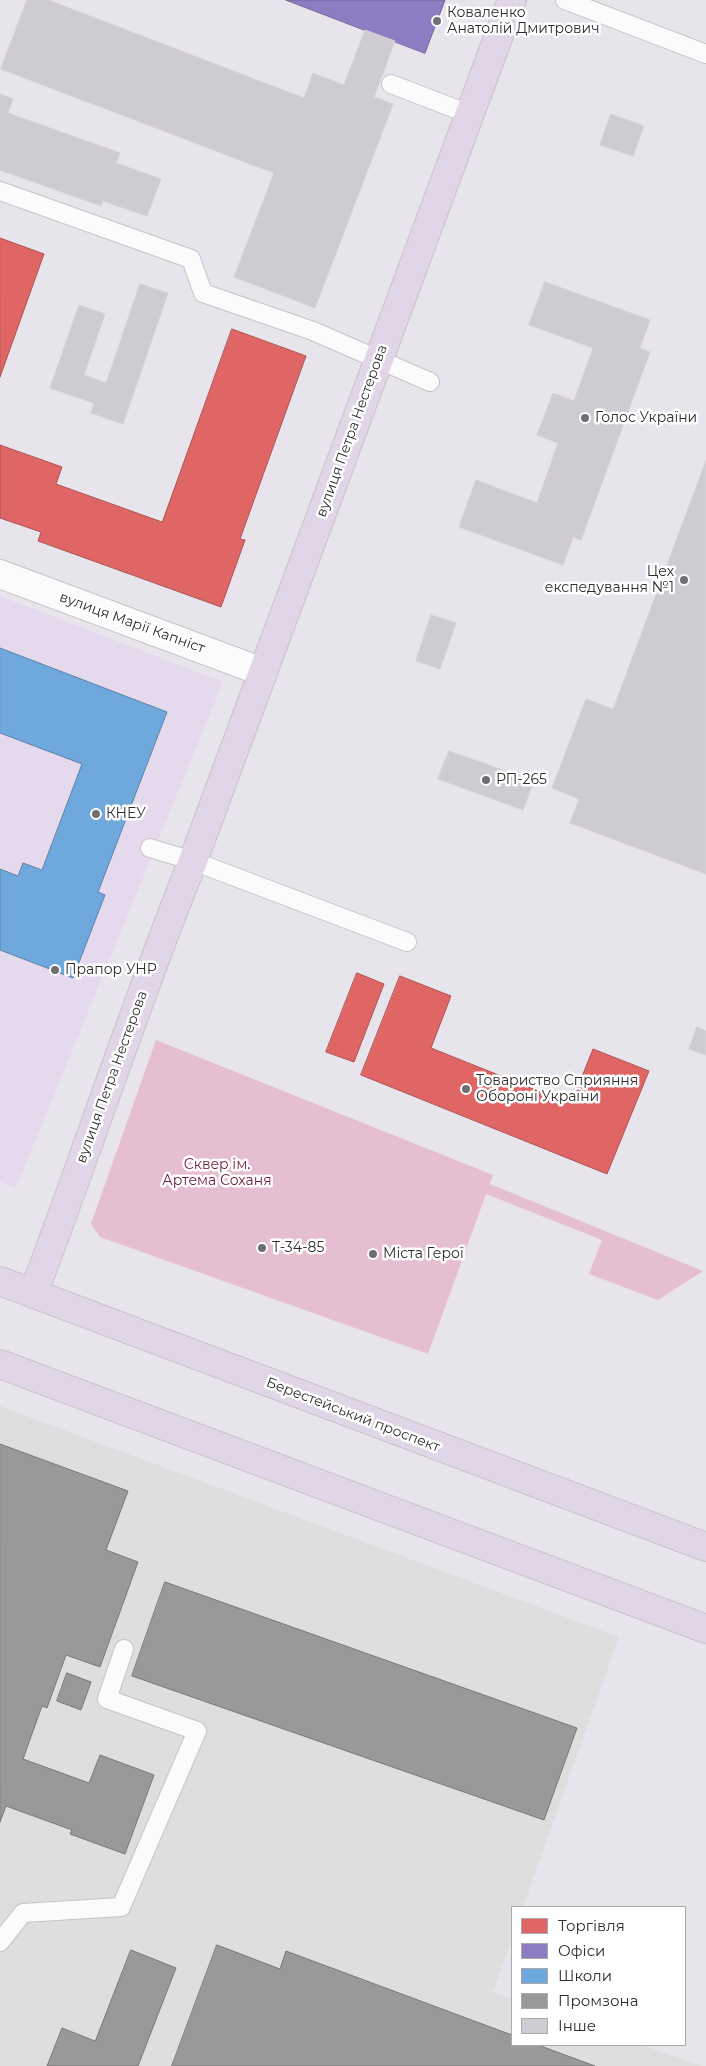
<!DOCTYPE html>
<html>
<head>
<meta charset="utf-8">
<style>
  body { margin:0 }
  #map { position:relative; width:706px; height:2066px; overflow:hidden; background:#e8e4ec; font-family:Montserrat,sans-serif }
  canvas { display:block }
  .legend { position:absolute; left:511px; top:1906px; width:175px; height:140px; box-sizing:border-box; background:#fff; border:1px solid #ababab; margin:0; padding:6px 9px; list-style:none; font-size:15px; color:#2e2e2e }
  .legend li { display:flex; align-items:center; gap:10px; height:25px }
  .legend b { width:25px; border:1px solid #ababab }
</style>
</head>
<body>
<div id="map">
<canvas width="706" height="2066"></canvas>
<ul class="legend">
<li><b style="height:14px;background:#e06666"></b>Торгівля</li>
<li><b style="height:14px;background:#8e7cc3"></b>Офіси</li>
<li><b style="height:14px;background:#6fa8dc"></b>Школи</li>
<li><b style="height:14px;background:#999"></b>Промзона</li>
<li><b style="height:14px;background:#cecbd2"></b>Інше</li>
</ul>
</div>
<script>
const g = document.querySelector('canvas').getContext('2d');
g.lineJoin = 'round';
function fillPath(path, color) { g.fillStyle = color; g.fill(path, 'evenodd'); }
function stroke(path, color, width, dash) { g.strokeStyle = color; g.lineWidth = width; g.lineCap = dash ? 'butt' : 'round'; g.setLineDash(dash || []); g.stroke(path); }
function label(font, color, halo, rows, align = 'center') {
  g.font = font + ' Montserrat,sans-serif'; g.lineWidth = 5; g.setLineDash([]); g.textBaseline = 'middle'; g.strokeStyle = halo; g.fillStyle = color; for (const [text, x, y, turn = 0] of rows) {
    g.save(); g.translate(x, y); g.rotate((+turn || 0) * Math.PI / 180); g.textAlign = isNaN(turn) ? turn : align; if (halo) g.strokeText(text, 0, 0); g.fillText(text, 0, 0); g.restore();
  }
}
fillPath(new Path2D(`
  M0 1406 619 1637 523 1907H512V1939L493 1992 512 1999V2045H642L702 2066H0Z`), '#dddfdf');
fillPath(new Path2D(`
  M0 596 223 682 16 1188 0 1182Z`), '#e5d9ee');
fillPath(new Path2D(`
  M156 1040 493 1175 490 1184 703 1271 658 1300 589 1274 602 1240 486 1194 428 1354 100 1237 91 1224Z`), '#e6bed2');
const shops = new Path2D(`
  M0 238 44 254 0 377Z
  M232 329 306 356 240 539 245 540 221 607 38 541 41 532 0 518V445L62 467 56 484 162 522Z
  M357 973 384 984 354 1062 326 1052Z
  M400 976 451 996 431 1048 571 1104 593 1049 649 1071 607 1174 361 1075Z`);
fillPath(shops, '#e06666');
stroke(shops, '#ab5555', 1);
const offices = new Path2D(`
  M286 0H445L425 53Z`);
fillPath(offices, '#8e7cc3');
stroke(offices, '#716596', 1);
const schools = new Path2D(`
  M0 648 167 712 98 892 105 895 73 978 0 950V869L18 876 23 863 42 870 82 764 0 733Z`);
fillPath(schools, '#6fa8dc');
stroke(schools, '#5c83a8', 1);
const industry = new Path2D(`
  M0 1444 128 1491 106 1550 138 1562 100 1667 66 1655 47 1708 42 1706 23 1759 89 1783 100 1755 154 1775 125 1854 70 1834 72 1830 6 1806 0 1822Z
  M165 1582 577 1728 544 1820 132 1676Z
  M67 1673 91 1682 81 1710 57 1701Z
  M217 1945 280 1969 286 1951 512 2035V2045H538L595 2066H172Z
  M131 1950 176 1968 138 2066H47L62 2028 95 2041Z`);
fillPath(industry, '#999');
stroke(industry, '#797979', 1);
const building = new Path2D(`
  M27 0H48L304 98 313 73 344 85 365 30 395 41 374 97 393 104 315 308 234 277 274 173 1 69Z
  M0 94 13 99 8 113 120 153 116 163 161 179 147 216 103 201 101 206 0 170Z
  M611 114 644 126 633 156 600 145Z
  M545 282 650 320 640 348 650 352 581 540 573 537 563 565 459 527 476 480 537 503 558 443 537 435 553 393 574 401 593 348 529 325Z
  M140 284 168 293 123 424 91 413 94 403 50 388 79 305 105 314 84 375 106 383Z
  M706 461V874L570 823 579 799 552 788 586 699 613 709Z
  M431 615 456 623 440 669 416 661Z
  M449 751 534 781 523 810 438 779Z
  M697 1027 706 1031V1055L689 1049Z`);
fillPath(building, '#cecbd2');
stroke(building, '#d4d0d7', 1);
const lane = new Path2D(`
  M565 0 706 54
  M391 84 469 114
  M0 191 191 259 203 293 313 331 430 382
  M150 848 193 861 407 942
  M0 1942 23 1913 121 1907 197 1731 107 1699 124 1649`);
const street = new Path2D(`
  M0 574 263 672`);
const primary = new Path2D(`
  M0 1281 706 1547
  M33 1294C88 1150 135 1004 193 861L512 0
  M0 1364 706 1629`);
stroke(lane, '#c5c5c5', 20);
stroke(street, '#c5c5c5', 30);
stroke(primary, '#c5c4c6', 30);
stroke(lane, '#fcfbfc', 18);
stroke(street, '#fcfbfc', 28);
stroke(primary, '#e1d6e8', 28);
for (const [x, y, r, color] of [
  [437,21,5,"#6f6e70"],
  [585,418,5,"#6f6e70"],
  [684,580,5,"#6f6e70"],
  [486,780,5,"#6f6e70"],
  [96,814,5,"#6f6e70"],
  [55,970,5,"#6f6e70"],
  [466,1089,5,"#6f6e70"],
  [262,1248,5,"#6f6e70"],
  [373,1254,5,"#6f6e70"]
]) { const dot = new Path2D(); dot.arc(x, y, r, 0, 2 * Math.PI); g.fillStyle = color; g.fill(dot); stroke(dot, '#fff', 2); }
label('14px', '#2e2e2e', '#fff', [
  ["Коваленко",447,13],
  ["Анатолій Дмитрович",447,29],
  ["Голос України",595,418],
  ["Цех",674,572,"right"],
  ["експедування №1",674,588,"right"],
  ["РП-265",496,780],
  ["КНЕУ",106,814],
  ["Прапор УНР",65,970],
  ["Товариство Сприяння",476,1081],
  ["Обороні України",476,1097],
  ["Т-34-85",272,1248],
  ["Міста Герої",383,1254]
], 'left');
label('14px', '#2e2e2e', '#fff', [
  ["вулиця Петра Нестерова",352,431,-70],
  ["вулиця Марії Капніст",132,623,20],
  ["вулиця Петра Нестерова",112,1077,-70],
  ["Берестейський проспект",353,1415,21]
]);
label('14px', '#6d1b35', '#fff', [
  ["Сквер ім.",217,1165],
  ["Артема Соханя",217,1181]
]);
</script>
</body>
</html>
